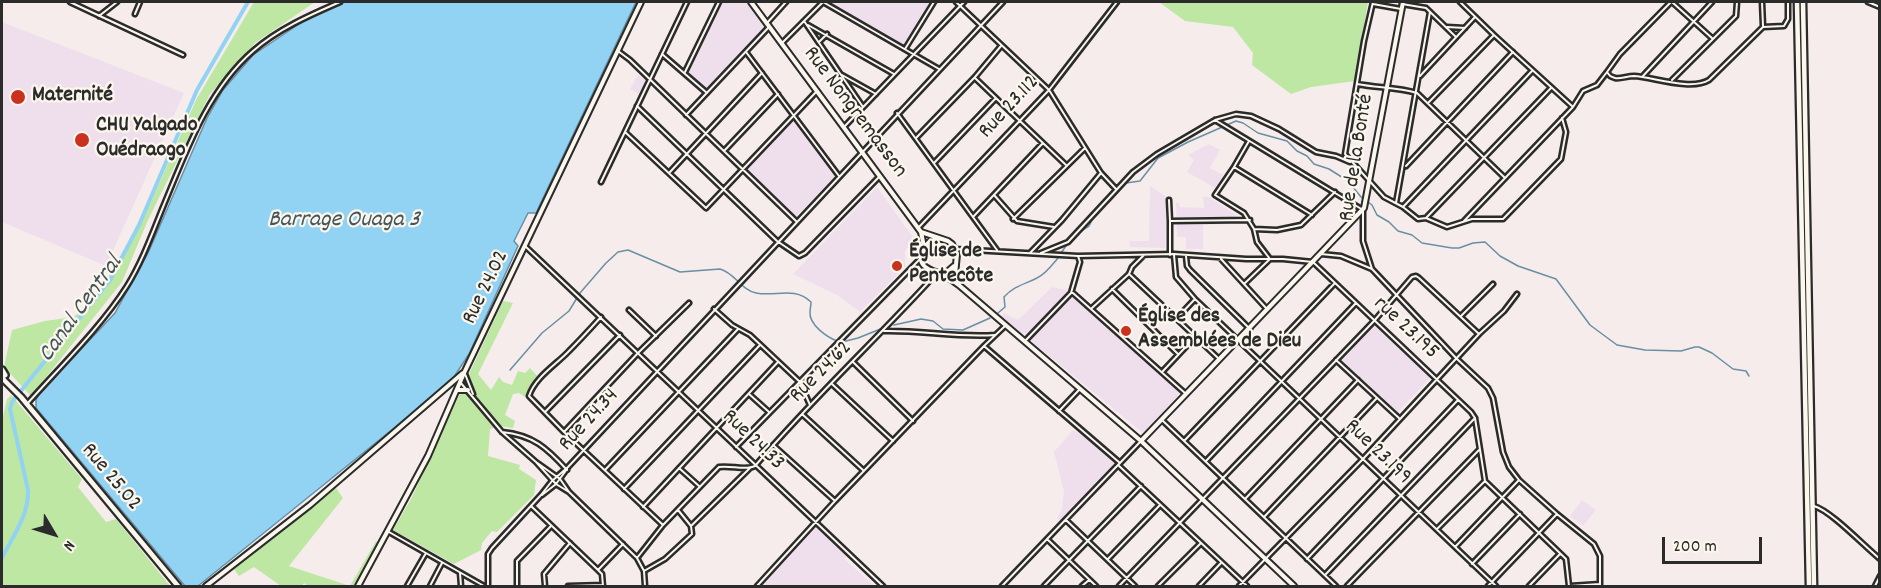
<!DOCTYPE html>
<html>
<head>
<meta charset="utf-8">
<style>
  body { margin:0 }
  #map { position:relative; width:1881px; height:588px; overflow:hidden; background:#f6ecec; font-family:Dekko,sans-serif }
  canvas { display:block }
  .frame { position:absolute; inset:0; border:3px solid #2b2b2b; pointer-events:none }
  .north { position:absolute; left:24px; top:504px; width:60px; height:60px; -webkit-text-stroke:4px #fbf7ec; paint-order:stroke; rotate:128deg; font-size:16px; font-weight:700; line-height:24px; text-align:center; color:#2b2b2b }
  .north::after { content:''; display:block; margin:auto; width:21px; height:27px; background:#2b2b2b; clip-path:polygon(50% 0,100% 100%,50% 72%,0 100%) }
  .scale { position:absolute; left:1662px; top:537px; width:100px; height:27px; box-sizing:border-box; border:3px solid #2b2b2b; border-top:0; padding-left:8px; font-size:18px; line-height:21px; white-space:nowrap; color:#2b2b2b; -webkit-text-stroke:4px #fbf7ec; paint-order:stroke }
</style>
</head>
<body>
<div id="map">
<canvas width="1881" height="588"></canvas>
<div class="frame"></div>
<div class="north">N</div>
<div class="scale">200 m</div>
</div>
<script>
const g = document.querySelector('canvas').getContext('2d');
g.lineJoin = 'round';
function fillPath(path, color) { g.fillStyle = color; g.fill(path, 'evenodd'); }
function stroke(path, color, width, dash) { g.strokeStyle = color; g.lineWidth = width; g.lineCap = dash ? 'butt' : 'round'; g.setLineDash(dash || []); g.stroke(path); }
function label(font, color, halo, rows, align = 'center') {
  g.font = font + ' Dekko,sans-serif'; g.lineWidth = 4.5; g.setLineDash([]); g.textBaseline = 'middle'; g.strokeStyle = halo; g.fillStyle = color; for (const [text, x, y, turn = 0] of rows) {
    g.save(); g.translate(x, y); g.rotate((+turn || 0) * Math.PI / 180); g.textAlign = isNaN(turn) ? turn : align; if (halo) g.strokeText(text, 0, 0); g.fillText(text, 0, 0); g.restore();
  }
}
fillPath(new Path2D(`
  M721 2H746L766 27 705 92 687 75Z
  M830 2H930L904 45Z
  M2 22 184 93 106 266 2 222Z
  M638 75 646 80 639 94 630 89Z
  M793 121 836 175 795 218 746 169Z
  M1209 144 1220 150 1210 168 1223 175 1215 188 1187 172 1194 160 1188 155Z
  M1150 186 1167 197 1165 248 1130 247 1129 241H1149Z
  M877 187 913 237 905 252V267L860 312 837 295 793 274Z
  M1203 197H1209L1248 223 1203 225V249H1186V237H1177L1176 203H1179L1180 207 1204 208Z
  M1052 287 1070 291 1181 392 1143 433 1001 316 1004 313 1018 320Z
  M1374 325 1430 378 1398 412 1340 359Z
  M1073 430 1092 440 1117 461 1061 522 1057 518 1062 509 1064 491 1054 452Z
  M1582 500 1596 510 1583 526 1570 516Z
  M816 528 846 556 844 559 875 586H762Z`), '#efdfec');
fillPath(new Path2D(`
  M254 2H315L255 43 210 94 148 220 122 282 31 396 4 367 12 330 45 321 74 317 105 283 151 202 196 100Z
  M1159 2H1368L1355 81 1311 87 1291 94 1252 65 1253 53 1233 27 1185 21Z
  M503 301 513 303 478 374 491 390 499 377 503 382 512 385 518 371 525 373 530 368 539 378 530 387 527 398 519 393 513 394 505 415 515 421 513 428 500 426 490 429 488 456 520 465 519 469 536 480 534 495 497 532 492 531 482 543 481 550 454 564 393 530 411 499Z
  M11 395 82 479 78 487 106 522 116 519 170 586H2V421L7 399Z
  M336 488 343 498 289 566 350 586 376 541 382 544 357 586H308L304 583 302 586H281L254 567 239 576 233 568Z`), '#bde7a3');
const water = new Path2D(`
  M344 2H636L536 213H528L514 241 518 246 469 354 450 383 198 586H185L36 408V400L39 394 115 313 148 253 207 118 223 90 253 55 302 22Z`);
fillPath(water, '#92d2f3');
stroke(water, '#698fa3', 1.5);
stroke(new Path2D(`
  M1102 206 1109 202 1126 183 1140 181 1158 158 1188 142 1236 121 1243 123 1258 133 1287 141 1297 151 1307 156 1314 164 1329 169 1348 181 1361 197 1372 205 1377 215 1389 222 1398 231 1412 235 1422 243 1452 248H1459L1473 243 1485 242 1500 256 1518 266 1556 279 1590 325 1617 345 1645 350 1681 351 1695 347H1699L1712 353 1733 369 1746 371 1749 376
  M1078 233 1089 226 1094 216
  M1061 253 1068 243
  M998 313 1005 307 1004 297C1014 286 1025 284 1037 278 1046 274 1052 265 1058 258
  M894 325 921 319 933 321 943 329 963 330 990 318
  M842 342 858 338 883 328
  M510 370 542 333 569 311 580 293 606 263 618 252 628 250 680 272 720 269C735 273 741 290 756 293 776 297 794 286 811 302 811 306 810 309 810 312 809 325 827 337 837 341`), '#698fa3', 1.5);
stroke(new Path2D(`
  M2 558C13 536 29 515 28 490L10 409 12 402 110 280 139 225 197 90 248 2`), '#92d2f3', 4);
const street = new Path2D(`
  M70 2 183 55
  M956 2 1049 90 1101 173 1116 189
  M1373 2 1364 41 1345 154 1384 197 1403 207 1418 219 1426 218 1551 88
  M1460 2 1494 35 1573 107
  M1672 2 1713 39
  M1762 2 1763 26
  M1868 2 1880 7
  M1373 4 1401 9
  M1402 4 1426 8 1456 37
  M135 14 140 2
  M99 16 117 2
  M804 21 863 107
  M767 23 786 2
  M808 25 894 74
  M1447 27 1465 28
  M819 42 827 34
  M782 43 823 2 939 69
  M905 49 934 2
  M618 51 630 60 796 221
  M746 52 839 176
  M662 54 707 93
  M685 72 719 2
  M1607 72 1620 54 1671 2
  M842 75 876 94
  M1420 76 1475 17
  M1643 76 1712 2
  M975 78 1066 165
  M1672 80 1736 16 1737 2
  M1357 84C1378 88 1397 87 1417 93L1505 178
  M1428 103 1494 35
  M637 106 777 241 799 256 805 253 879 177
  M897 113 997 250
  M686 115 769 27
  M1215 120 1363 210V241L1372 269 1457 359 1488 388 1493 398 1503 452 1509 467 1519 480 1557 514 1594 544 1600 556V586
  M844 127 964 2
  M625 132 706 208 817 91
  M916 138 975 77 1001 46
  M724 151 778 94
  M934 163 996 98
  M1406 166 1513 52
  M1234 167 1249 141
  M670 172 762 73
  M601 182 687 2
  M994 195 1017 221 1054 227
  M1169 200 1170 221
  M1396 203 1430 12
  M1403 207 1532 71
  M973 217 1043 143
  M1426 218 1447 227 1472 219H1503L1561 159 1566 132 1562 118
  M1013 219 1085 148
  M1464 221 1573 107 1583 91 1597 85 1607 72C1610 76 1609 76 1615 78 1621 79 1627 76 1634 76 1653 77 1691 91 1709 80L1763 27 1784 26 1788 19V2
  M919 227 1049 90 1117 2
  M1254 229 1277 230 1301 225 1335 192
  M525 246 883 586
  M955 249 1078 256 1174 254 1246 259H1283L1313 262 1471 412 1475 418 1485 481 1566 559 1569 586
  M1030 253 1062 220 1101 173
  M1041 253 1068 242 1133 172 1157 154 1215 120 1236 114 1251 116 1279 129 1316 152 1336 156 1350 162
  M1321 254 1341 256 1372 269
  M1170 255V221L1250 220
  M1174 255 1176 277 1195 299 1496 586
  M1186 256 1187 266 1190 270 1250 329
  M1221 259 1266 308
  M1129 274 1218 358
  M1244 284 1270 259 1257 242 1254 229 1244 213 1215 195 1234 167 1312 215
  M1112 289 1178 354
  M1071 293 1080 262 1078 256
  M1092 308 1129 274 1132 267 1144 255
  M714 309 732 325 750 335 800 382 810 405
  M629 310 656 336
  M1461 316 1493 284
  M601 317C591 328 580 340 569 351 557 364 535 377 529 396L564 432 663 525
  M1177 318 1195 299
  M1005 326 984 346 1120 463
  M884 331C921 330 958 338 995 335
  M1026 340 1071 293H1073L1186 394
  M1336 360 1400 419
  M853 362 913 421
  M1163 371 1196 336
  M465 374 473 394
  M460 382 502 432 536 462 556 484 569 492
  M832 384 893 441
  M749 394 769 412
  M27 404C59 368 101 327 127 286 142 262 152 234 163 207 186 152 207 91 253 51 278 29 310 15 340 2
  M1059 411 1079 390
  M545 412 620 335
  M802 414 864 471
  M1162 420 1336 586
  M502 432C533 435 547 448 567 470
  M564 432 638 353 689 303
  M1184 441 1335 283
  M773 445 835 501
  M736 447 921 258
  M1206 461 1356 303
  M536 462 560 479 569 492 637 558 644 571 645 586
  M1118 465 1247 586
  M679 468 699 486
  M605 470 738 329
  M624 489 760 345
  M542 495 556 484 567 469
  M1245 499 1358 380
  M531 506 598 570 602 574 603 586
  M1814 506C1831 511 1864 546 1880 559
  M643 507 778 362
  M1264 517 1377 398
  M1066 520 1135 586
  M691 526 750 468
  M1437 529 1485 481
  M389 532 484 586
  M1047 539 1096 586
  M1455 547 1519 480
  M637 558 663 525 719 467C731 465 745 471 755 466 812 399 877 339 936 274
  M1108 559 1160 505
  M1307 559 1458 400
  M1472 564 1520 514
  M598 570 623 544
  M644 571 665 559 692 534 691 526 678 510
  M460 573 461 586
  M1325 575 1475 418
  M407 586 426 553
  M430 586 442 563
  M488 586V554L492 548 541 495 552 481 568 467 1003 2
  M517 586V561L551 526
  M545 586 544 574 570 543
  M568 586 603 585
  M757 586 835 501 984 346
  M1002 586 1141 441
  M1044 586 1141 486
  M1082 586 1089 580
  M1119 586 1374 321 1412 277 1416 276 1419 278 1479 334
  M1158 586 1201 543
  M1199 586 1221 563
  M1239 586 1363 459 1479 334 1504 311 1517 294
  M1347 586 1479 450
  M1488 586 1557 514
  M1529 586 1560 554
  M1570 586 1600 584
  M1875 586 1880 576`);
const secondary = new Path2D(`
  M751 2 921 232 924 247
  M921 232 948 241 952 244 957 254 955 275 959 285
  M938 239C931 240 926 243 923 250 915 268 932 270 943 275 949 278 955 282 960 286L1141 441 1294 586
  M941 274 946 273 954 266
  M458 390H468
  M1141 441 1364 208 1403 2
  M206 586 310 505 463 373
  M358 586 428 456 464 373 641 2`);
const primary = new Path2D(`
  M1797 2 1809 586
  M1803 2 1814 586
  M2 378 21 397 178 586`);
const highway = new Path2D(`
  M2 370 5 375
  M2 378 3 379`);
stroke(street, '#2b2b2b', 7);
stroke(secondary, '#2b2b2b', 8);
stroke(primary, '#2b2b2b', 9);
stroke(highway, '#2b2b2b', 10);
stroke(street, '#fbf7ec', 2);
stroke(secondary, '#fbf7ec', 4);
stroke(primary, '#fbf7ec', 4.5);
stroke(highway, '#fbf7ec', 5);
for (const [x, y, r, color] of [
  [18,97,8,"#c8321e"],
  [82,140,8,"#c8321e"],
  [897,266,6,"#c8321e"],
  [1126,331,6,"#c8321e"]
]) { const dot = new Path2D(); dot.arc(x, y, r, 0, 2 * Math.PI); g.fillStyle = color; g.fill(dot); stroke(dot, '#fbf7ec', 2); }
label('bold 22px', '#2b2b2b', '#fbf7ec', [
  ["Maternité",32,97],
  ["CHU Yalgado",96,127],
  ["Ouédraogo",96,152],
  ["Église de",909,253],
  ["Pentecôte",909,278],
  ["Église des",1138,318],
  ["Assemblées de Dieu",1138,343]
], 'left');
label('22px', '#2b2b2b', '#fbf7ec', [
  ["Rue 23.112",1010,108,-47],
  ["Rue Nongremasson",854,113,53],
  ["Rue de la Bonté",1358,158,-81],
  ["Rue 24.02",487,288,-64],
  ["rue 23.195",1405,329,43],
  ["Rue 24.62",822,373,-45],
  ["Rue 24.34",590,421,-47],
  ["Rue 24.33",752,441,44],
  ["Rue 23.199",1377,453,44],
  ["Rue 25.02",110,478,50]
]);
label('italic 24px', '#45555d', '#fbf7ec', [
  ["Barrage Ouaga 3",344,222],
  ["Canal Central",82,310,-54]
]);
</script>
</body>
</html>
